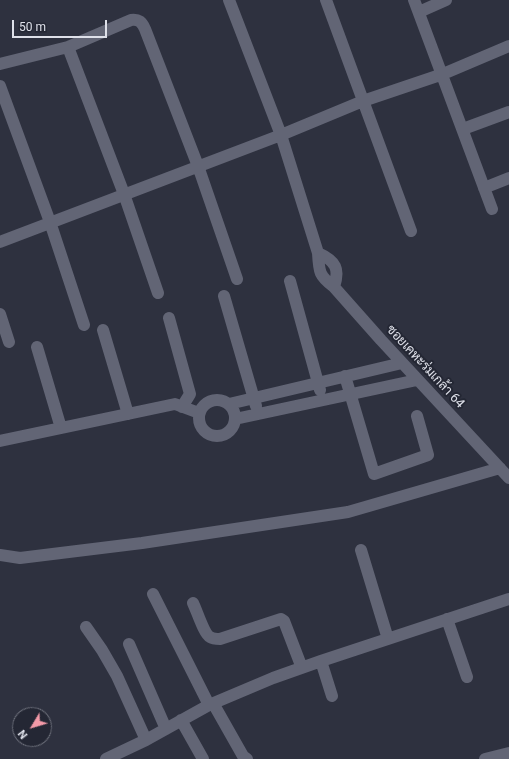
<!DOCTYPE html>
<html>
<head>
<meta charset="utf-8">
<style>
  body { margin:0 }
  #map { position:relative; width:509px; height:759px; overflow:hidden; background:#2e313f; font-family:Roboto,sans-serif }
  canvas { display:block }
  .north { position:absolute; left:12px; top:707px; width:40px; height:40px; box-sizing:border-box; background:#242734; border:1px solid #6e717c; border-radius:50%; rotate:232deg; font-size:11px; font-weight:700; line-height:16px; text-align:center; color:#dee0e9 }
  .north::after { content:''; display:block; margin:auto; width:14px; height:18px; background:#f39aa8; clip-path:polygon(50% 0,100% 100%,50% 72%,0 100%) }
  .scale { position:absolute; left:12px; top:20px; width:95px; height:18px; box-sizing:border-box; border:2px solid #dee0e9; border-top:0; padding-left:5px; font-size:12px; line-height:14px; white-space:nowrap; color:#dee0e9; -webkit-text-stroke:3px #242734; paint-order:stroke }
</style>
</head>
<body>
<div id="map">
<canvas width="509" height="759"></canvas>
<div class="north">N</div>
<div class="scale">50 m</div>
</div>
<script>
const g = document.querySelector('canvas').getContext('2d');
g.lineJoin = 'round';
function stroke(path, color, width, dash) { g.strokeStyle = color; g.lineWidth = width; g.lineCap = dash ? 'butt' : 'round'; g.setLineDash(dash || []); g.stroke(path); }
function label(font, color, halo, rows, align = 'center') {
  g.font = font + ' Roboto,Sarabun,sans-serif'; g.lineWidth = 4; g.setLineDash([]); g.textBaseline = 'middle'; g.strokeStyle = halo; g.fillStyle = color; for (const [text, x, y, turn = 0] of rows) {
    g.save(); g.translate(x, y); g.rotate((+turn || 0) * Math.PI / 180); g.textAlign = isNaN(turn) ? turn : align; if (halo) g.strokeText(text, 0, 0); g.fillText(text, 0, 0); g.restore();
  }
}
stroke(new Path2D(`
  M229 0 281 135 318 253C319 272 319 276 334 287L381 340 509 478
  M326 0 411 231
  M414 0 492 209
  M419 12 446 0
  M68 47 124 194 158 293
  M0 64 68 47 131 20C139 19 142 22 145 29L198 166 237 279
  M0 86 50 222 84 325
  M463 129 509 112
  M484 188 509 178
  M0 242 281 135 363 101 443 74 509 46
  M318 253C336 261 340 269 334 287
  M290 281 320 390
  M224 296 256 406
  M0 314 9 342
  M169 318 190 394 182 407
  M103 330 128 414
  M37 347 61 428
  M345 376 374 474 428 455 417 416
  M199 418a18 18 0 1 1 36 0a18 18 0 1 1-36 0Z
  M229 404 402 363
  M235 419 417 380
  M0 441 175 404 199 413
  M361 550 388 639
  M0 555 20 558 142 543 348 512 500 468
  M153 594 209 705
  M193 603C197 611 204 634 210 637 213 639 216 639 220 639L281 619 284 621 302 668
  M447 619 467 677
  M86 627 102 650 117 676 146 740
  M129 644 166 729
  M321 661 332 696
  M213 703 243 756 247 759
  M181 720 203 759
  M106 759 146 740 209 705 273 678 321 661 509 599
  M485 759 509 753`), '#626575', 12);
label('13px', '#dee0e9', '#242734', [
  ["ซอยเคหะร่มเกล้า 64",425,367,47]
]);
</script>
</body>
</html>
